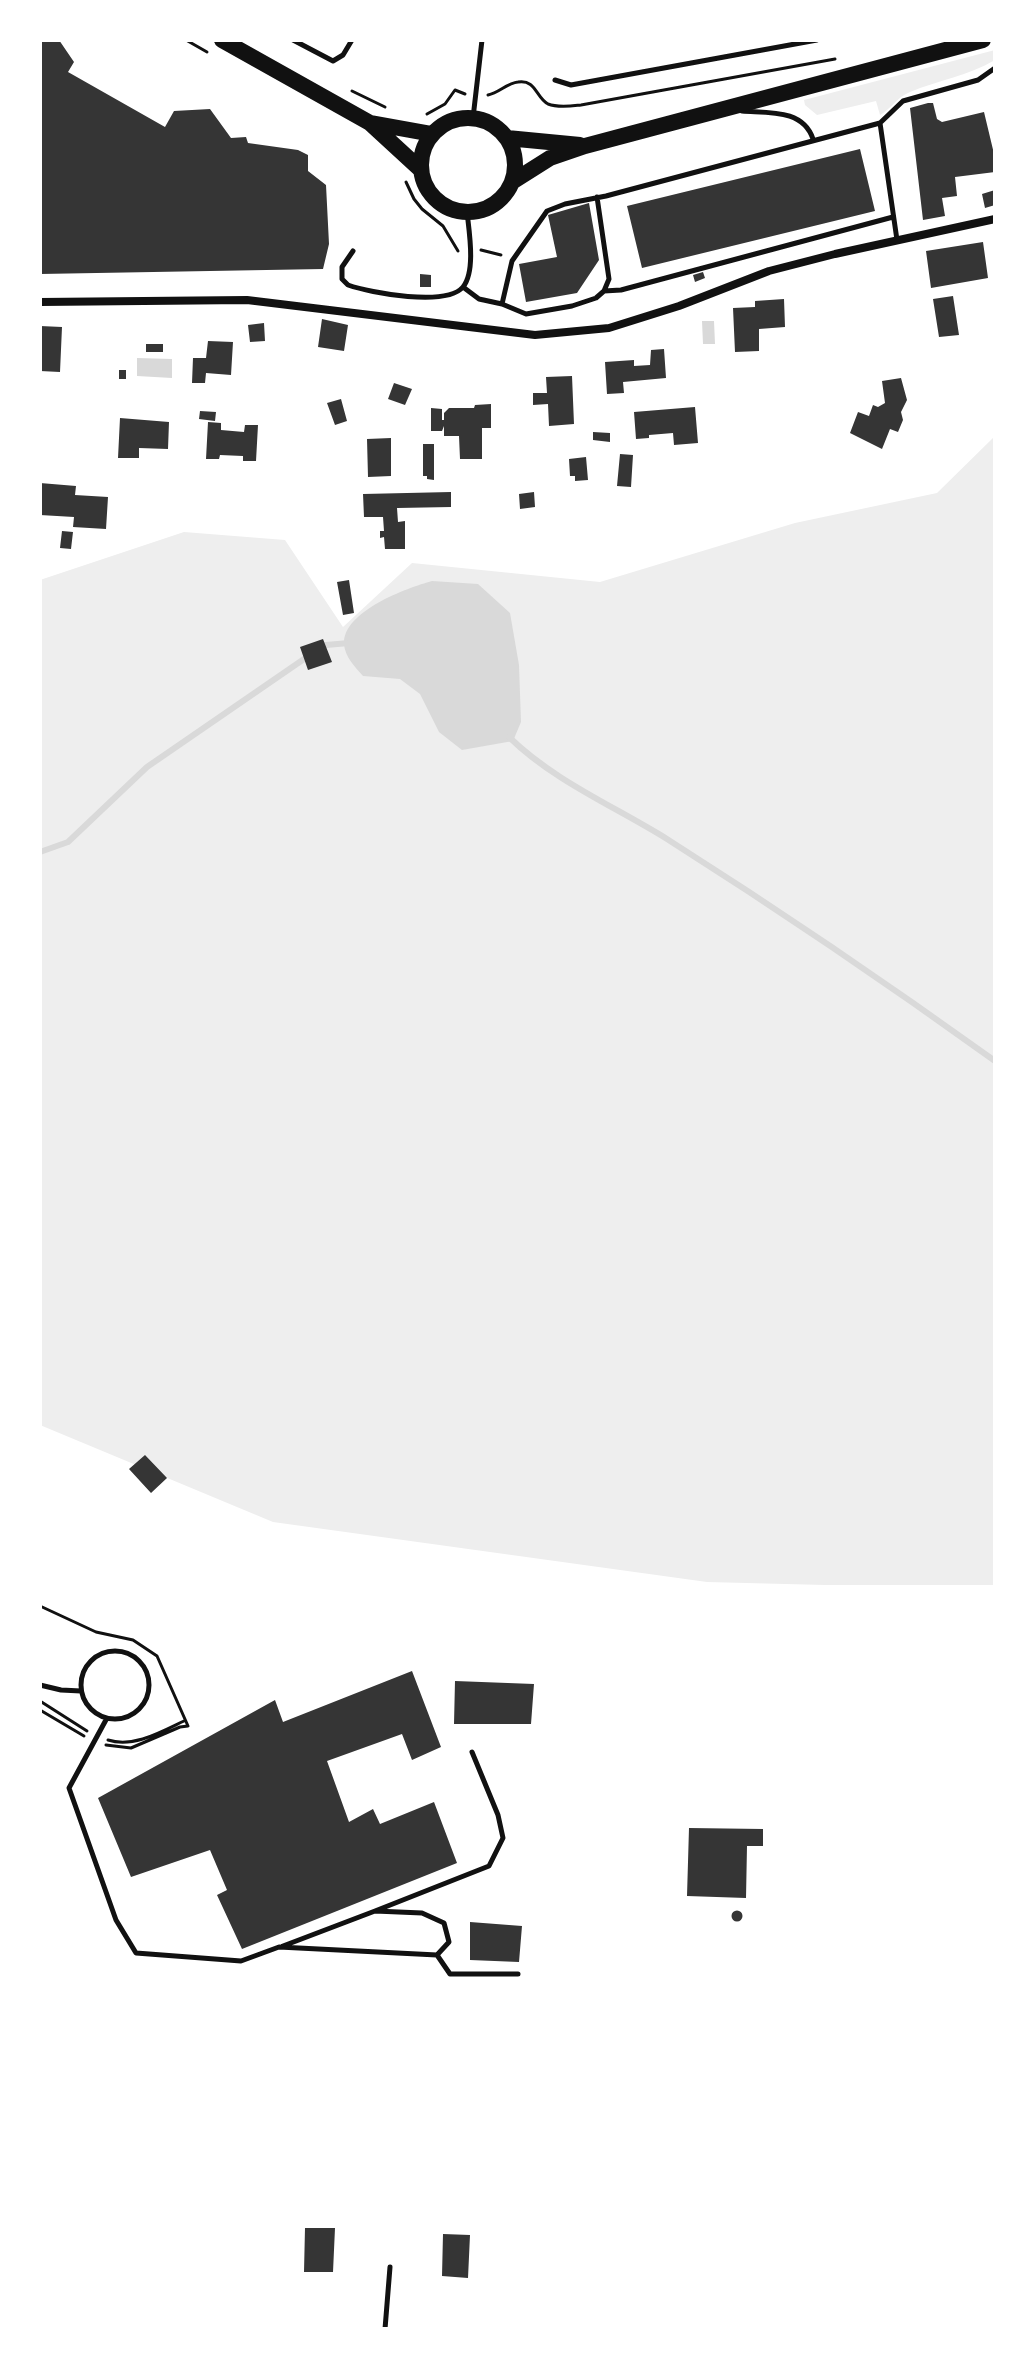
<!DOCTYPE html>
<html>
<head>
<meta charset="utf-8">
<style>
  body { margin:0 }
  #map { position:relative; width:1035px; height:2369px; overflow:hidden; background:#fff; font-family:"PT Sans",sans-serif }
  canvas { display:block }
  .frame { position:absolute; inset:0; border:42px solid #fff; pointer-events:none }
</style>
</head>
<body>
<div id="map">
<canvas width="1035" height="2369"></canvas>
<div class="frame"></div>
</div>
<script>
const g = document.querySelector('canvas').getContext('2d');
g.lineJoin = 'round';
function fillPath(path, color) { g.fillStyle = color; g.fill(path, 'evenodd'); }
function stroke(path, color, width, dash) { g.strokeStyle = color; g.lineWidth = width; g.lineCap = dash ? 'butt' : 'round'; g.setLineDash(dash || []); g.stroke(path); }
fillPath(new Path2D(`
  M995 50V60C968 76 939 80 910 92 897 97 891 109 880 115L876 101 817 115 805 105 804 100Z
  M995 436V1585H825L707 1582 273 1522 40 1425V580L184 532 285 540 343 627 412 563 600 582 795 523 937 493Z`), '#eee');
fillPath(new Path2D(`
  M702 321H714L715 344H703Z
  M137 358 172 359V378L137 376Z
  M432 581 478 584 510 613 519 665 521 722 513 741 462 750 439 732 420 694 400 679 363 676C355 667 345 657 344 644 343 611 407 588 432 581Z`), '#d9d9d9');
stroke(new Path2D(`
  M326 645 349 643
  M509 737C554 781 614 806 667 839 779 910 888 984 995 1061
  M40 852 68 842 147 767 304 659`), '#d9d9d9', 6);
fillPath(new Path2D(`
  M40 40H59L74 62 68 72 165 127 174 111 210 109 231 138 246 137 248 143 298 150 308 155V171L326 185 329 244 323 269 40 274Z
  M928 103H933L937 119 942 122 984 112 995 158V172L955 177 957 196 942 198 945 216 923 220 910 108Z
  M860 149 875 211 642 268 627 206Z
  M995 190V205L985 208 982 194Z
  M589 203 599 260 577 293 526 302 519 264 557 257 548 215Z
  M983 242 988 278 931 288 926 251Z
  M703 272 705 278 695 282 693 275Z
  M420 274 431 275V287H420Z
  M953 296 959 335 939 337 933 299Z
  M784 299 785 327 759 329V351L735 352 733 308 755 307V301Z
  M322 319 348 325 344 351 318 347Z
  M264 323 265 341 250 342 248 325Z
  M40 326 62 327 60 372 40 371Z
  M208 341 233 342 231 375 206 373 205 383H192L193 358H206Z
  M146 344H163V352H146Z
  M664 349 666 378 623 382 624 393 607 394 605 362 634 360V366L650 365 651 350Z
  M119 370H126V379H119Z
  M572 376 574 424 549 426 548 404 533 405V393H547L546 377Z
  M901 378 907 400 901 412 903 420 898 432 890 429 882 449 850 433 858 412 869 416 873 405 878 407 885 403 882 381Z
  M394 383 412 389 405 405 388 399Z
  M341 399 347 421 335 425 327 403Z
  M491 404V428H482V459H460L459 436H444V426L442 431H431V408L442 409V420H444V413L449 408H474L475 405Z
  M695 407 698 443 674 445 673 433 649 435V438L636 439 634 412Z
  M200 411 216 412 215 421 199 419Z
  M120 418 169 422 168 449 139 448V458H118Z
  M208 422 221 423V430L244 432 245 425H258L256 461H243V456L220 455 219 459H206Z
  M593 432 610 433V442L593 440Z
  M391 438V476L368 477 367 439Z
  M423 444H434V480L427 479V476H423Z
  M620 454 633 455 631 487 617 486Z
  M586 457 588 480 575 481V476H570L569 459Z
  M40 483 76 486 75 495 108 497 106 529 73 527 74 517 40 515Z
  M451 492V507L397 508 398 522 405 521V549H385L384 537 380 538V531H384L383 517H364L363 494Z
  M534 492 535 507 520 509 519 494Z
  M62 531 73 532 71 549 60 548Z
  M349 580 354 613 343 615 337 582Z
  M323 639 332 662 308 670 300 647Z
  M145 1455 167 1478 151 1493 129 1469Z
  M412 1671 441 1747 412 1760 402 1734 327 1761 349 1822 373 1809 380 1824 434 1802 457 1863 242 1949 217 1895 227 1890 210 1850 131 1877 98 1798 275 1700 283 1722Z
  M455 1681 534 1684 531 1724H454Z
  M689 1828 763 1829V1846H747L746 1898 687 1896Z
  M731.5 1916a5.5 5.5 0 1 1 11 0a5.5 5.5 0 1 1-11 0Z
  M470 1922 522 1926 519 1962 470 1960Z
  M305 2228H335L333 2272H304Z
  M443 2234 470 2235 468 2278 442 2276Z`), '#353535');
stroke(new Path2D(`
  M186 40 207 52
  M352 91 385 107
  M488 95C499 93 507 83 518 82 536 79 536 98 548 104 558 108 571 106 581 105L835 59
  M427 114 445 104 455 90 465 94
  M406 182 414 199 422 209 443 226 458 251
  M481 250 501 255
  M40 1606 96 1632 133 1640 157 1656 188 1726 180 1727 131 1748 106 1745
  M40 1701 87 1731
  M40 1710 84 1736
  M108 1740C134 1748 161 1732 184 1721`), '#111', 3);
stroke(new Path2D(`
  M293 40 333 61 343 55 352 40
  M555 80 571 85 817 40
  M742 111C769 113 803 109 813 139
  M473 118 482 40
  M880 123 897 240
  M353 251 342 267V279L348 285C371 293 446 307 463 287 476 271 469 231 467 212
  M463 287 479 299 502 304 526 314 572 306 596 298 604 291 609 279 597 197
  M604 291 621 290 893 217
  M502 304 512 261 547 211 565 204 606 196 880 123 903 101 978 80 995 68
  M81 1685a34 34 0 1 1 68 0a34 34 0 1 1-68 0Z
  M40 1685 61 1690 81 1691
  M107 1718 69 1788 116 1920 136 1953 241 1961 279 1947 437 1955 450 1974H518
  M375 1911 489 1866 503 1838 498 1815 472 1752
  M283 1946 375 1911 422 1913 444 1923 449 1942 437 1955
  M385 2329 390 2267`), '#111', 5);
stroke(new Path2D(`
  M40 302 247 300 535 335 609 328 679 306 769 271 835 254 995 219`), '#111', 8);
stroke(new Path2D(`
  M222 40 370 123 420 169
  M421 165a47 47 0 1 1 94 0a47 47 0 1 1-94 0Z
  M371 123 432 134
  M507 138 580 145
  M512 182 550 158 585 146 983 40`), '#111', 16);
</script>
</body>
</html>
